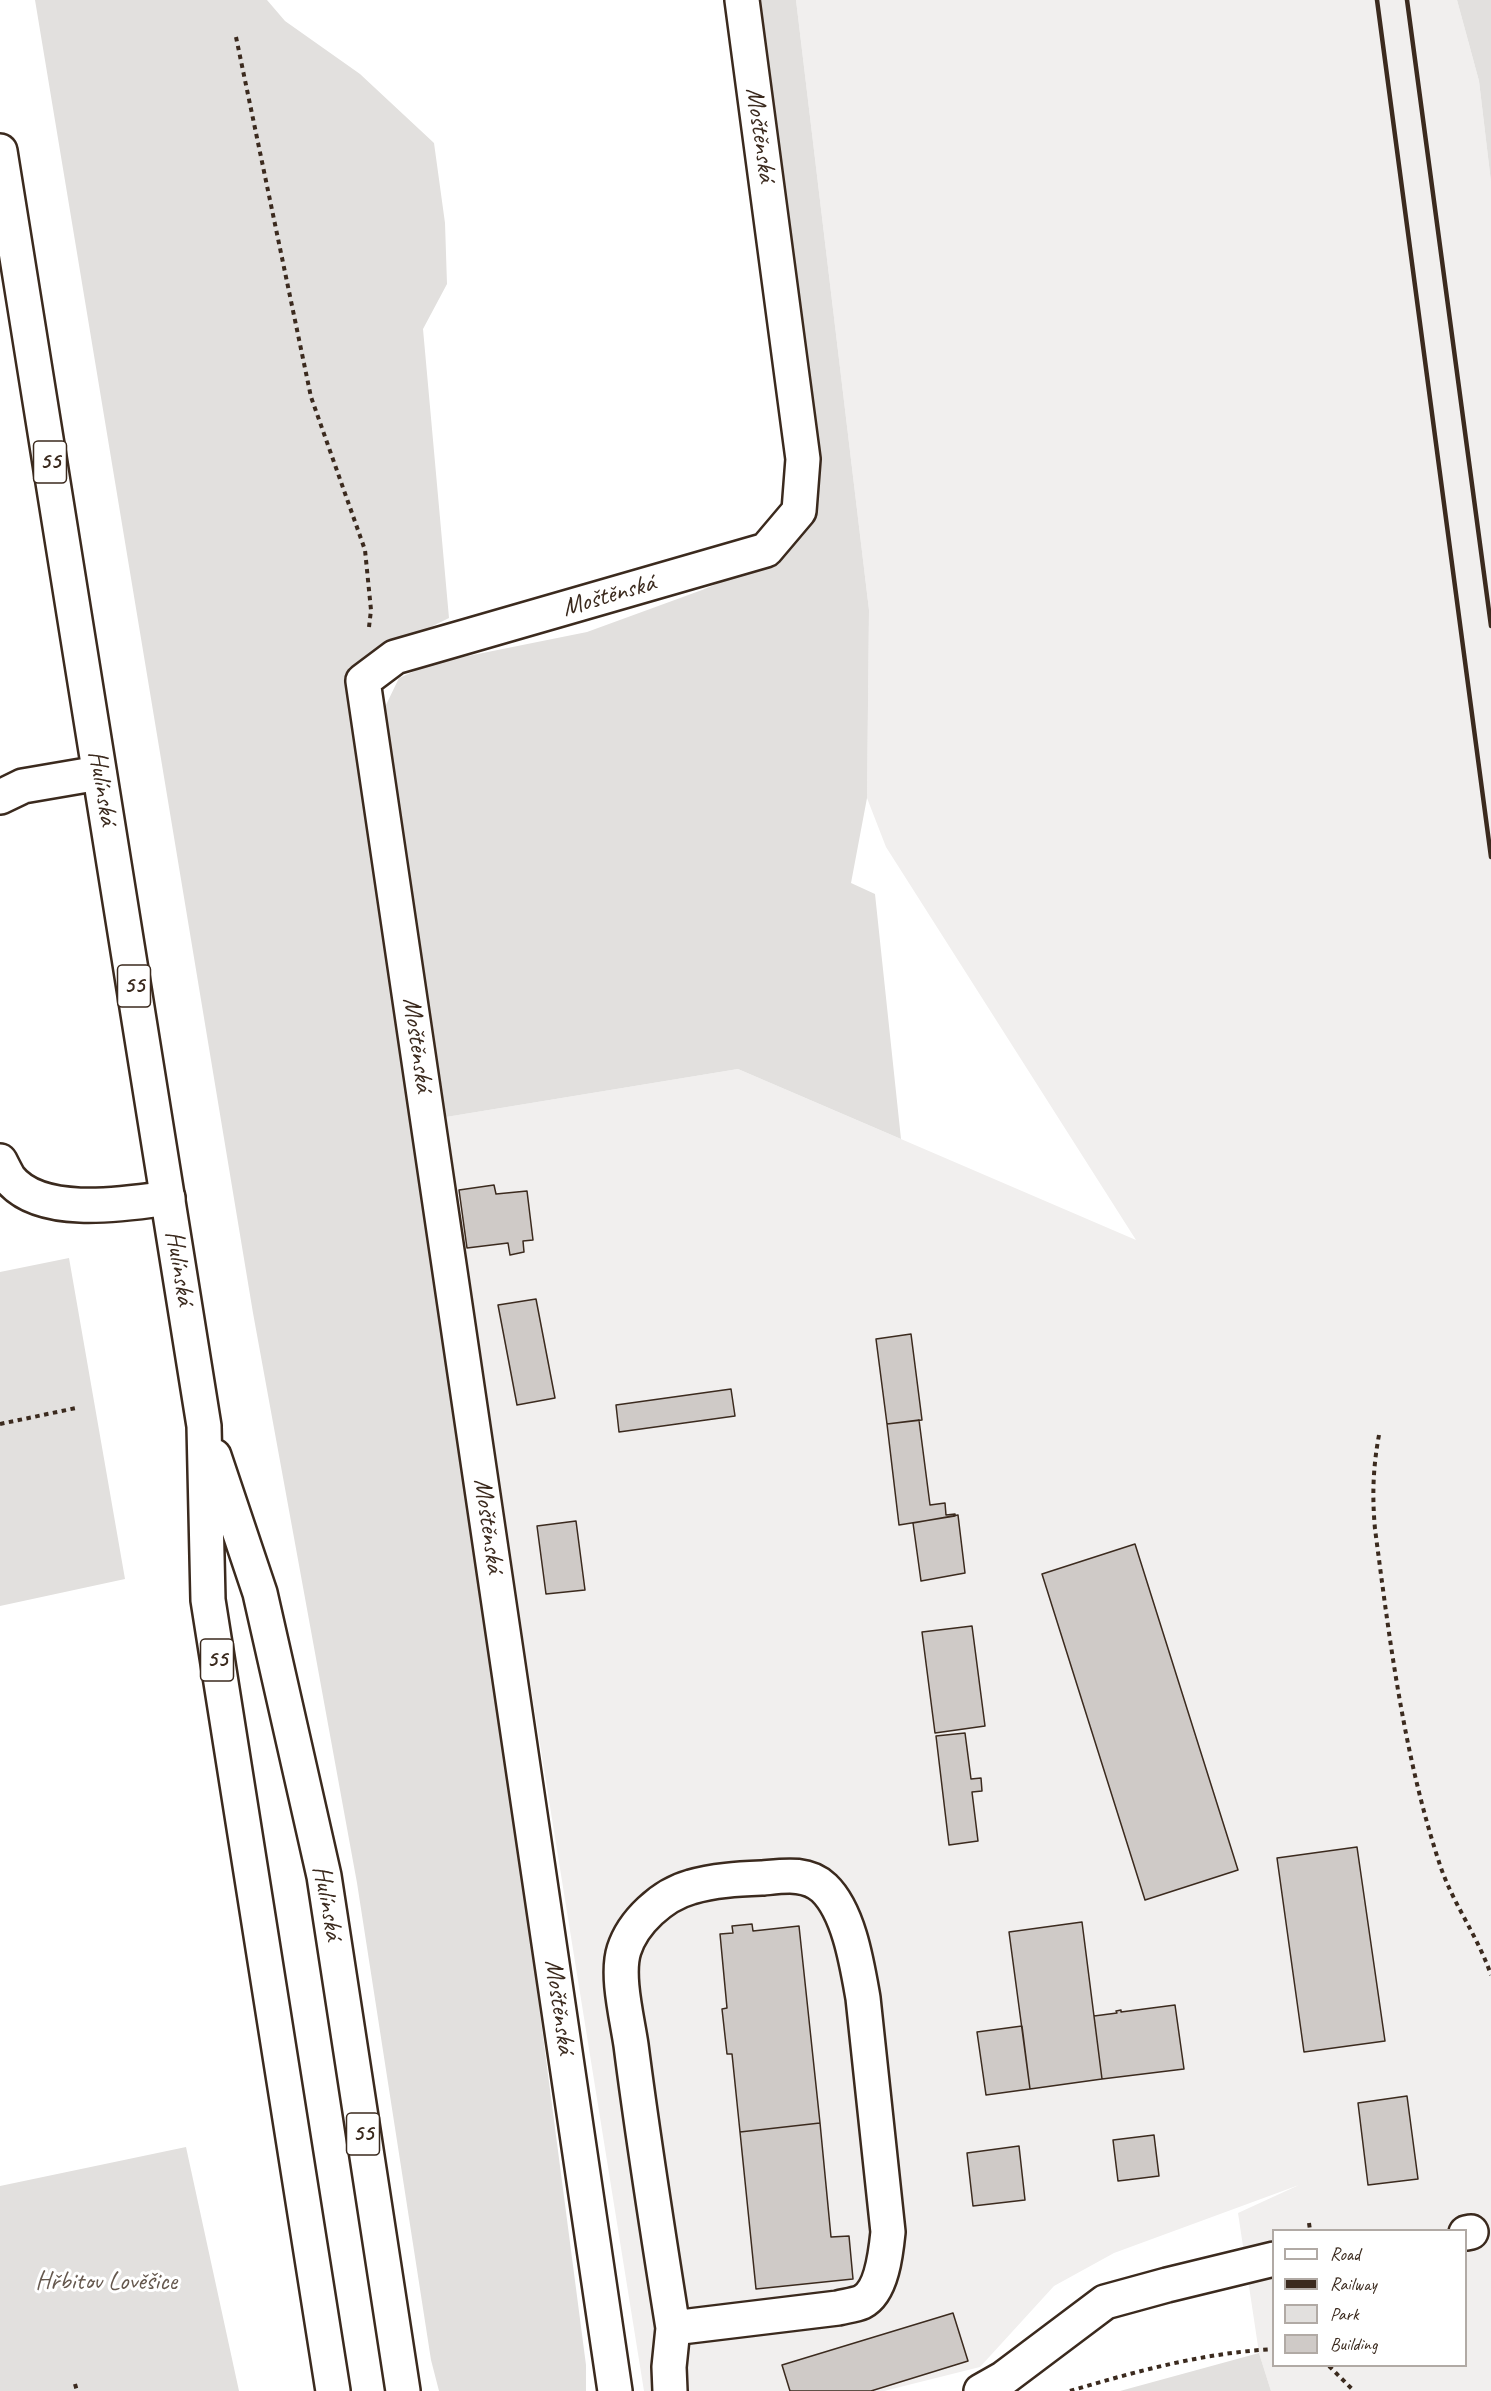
<!DOCTYPE html>
<html>
<head>
<meta charset="utf-8">
<style>
  body { margin:0 }
  #map { position:relative; width:1491px; height:2391px; overflow:hidden; background:#fff; font-family:Caveat,sans-serif }
  canvas { display:block }
  .legend { position:absolute; left:1272px; top:2229px; width:195px; height:138px; box-sizing:border-box; background:#fff; border:2px solid #b1aaa5; margin:0; padding:8px 10px; list-style:none; font-size:18px; color:#3b2a1e }
  .legend li { display:flex; align-items:center; gap:12px; height:30px }
  .legend b { width:30px; border:2px solid #b1aaa5 }
</style>
</head>
<body>
<div id="map">
<canvas width="1491" height="2391"></canvas>
<ul class="legend">
<li><b style="height:8px;background:#fff"></b>Road</li>
<li><b style="height:8px;background:#3b2a1e"></b>Railway</li>
<li><b style="height:16px;background:#e2e0de"></b>Park</li>
<li><b style="height:16px;background:#cfcac7"></b>Building</li>
</ul>
</div>
<script>
const g = document.querySelector('canvas').getContext('2d');
g.lineJoin = 'round';
function fillPath(path, color) { g.fillStyle = color; g.fill(path, 'evenodd'); }
function stroke(path, color, width, dash) { g.strokeStyle = color; g.lineWidth = width; g.lineCap = dash ? 'butt' : 'round'; g.setLineDash(dash || []); g.stroke(path); }
function label(font, color, halo, rows, align = 'center') {
  g.font = font + ' Caveat,sans-serif'; g.lineWidth = 6; g.setLineDash([]); g.textBaseline = 'middle'; g.strokeStyle = halo; g.fillStyle = color; for (const [text, x, y, turn = 0] of rows) {
    g.save(); g.translate(x, y); g.rotate((+turn || 0) * Math.PI / 180); g.textAlign = isNaN(turn) ? turn : align; if (halo) g.strokeText(text, 0, 0); g.fillText(text, 0, 0); g.restore();
  }
}
fillPath(new Path2D(`
  M796 0H1457L1479 81 1491 182V2391H1271L1259 2353 1238 2213 1299 2185 1114 2253 1054 2286 980 2367 884 2391H644L526 1657 446 1117 738 1069 1136 1240 886 847 867 798 869 610ZM1274 2230H1466V2366H1274Z`), '#f1efee');
fillPath(new Path2D(`
  M35 0H267L285 21 360 74 434 143 445 223 447 284 423 329 449 618 348 668 512 1799 586 2365V2391H439L431 2360 357 1883 253 1313Z
  M757 0H796L869 610 867 798 851 883 875 894 901 1139 738 1069 446 1117 385 707 399 678 433 663 587 632 702 590 764 564 805 521Z
  M1457 0H1491V182L1479 81Z
  M69 1258 125 1579 0 1606V1272Z
  M186 2147 239 2391H0V2186Z
  M1259 2353 1271 2391H1120Z`), '#e2e0de');
const building = new Path2D(`
  M494 1185 496 1194 527 1191 533 1240 523 1241 524 1252 510 1255 508 1243 467 1248 459 1190Z
  M536 1299 555 1398 517 1405 498 1305Z
  M911 1334 922 1420 887 1424 876 1339Z
  M731 1389 735 1416 619 1432 616 1405Z
  M919 1420 930 1505 945 1503 946 1515 955 1514V1516L899 1525 887 1424Z
  M958 1515 965 1573 921 1581 913 1523Z
  M576 1521 585 1590 546 1594 537 1526Z
  M1135 1544 1238 1870 1145 1900 1042 1574Z
  M972 1626 985 1726 935 1733 922 1632Z
  M965 1733 971 1779 981 1778 982 1791 972 1792 978 1841 949 1845 936 1736Z
  M1357 1847 1385 2041 1304 2052 1277 1858Z
  M1082 1922 1102 2079 1030 2089 1009 1932Z
  M752 1924 753 1931 799 1926 820 2123 740 2132 732 2054H727L722 2009 727 2008 720 1934 733 1933 732 1926Z
  M1175 2005 1184 2069 1102 2079 1094 2016 1117 2013 1116 2011 1121 2010V2012Z
  M1022 2026 1030 2089 986 2095 977 2032Z
  M1407 2096 1418 2179 1368 2185 1358 2103Z
  M820 2123 831 2237 849 2236 853 2279 756 2289 740 2132Z
  M1154 2135 1159 2176 1118 2181 1113 2140Z
  M1019 2146 1025 2200 973 2206 967 2153Z
  M953 2313 968 2361 871 2391H790L782 2365Z`);
fillPath(building, '#cfcac7');
stroke(building, '#3b2a1e', 1.5);
const minor = new Path2D(`
  M0 797 23 786 99 773
  M0 1161C3 1167 6 1173 9 1178 40 1218 125 1204 168 1198
  M1466 2233 1471 2232
  M615 2391 363 681 395 657 766 550 799 511 803 459 742 0
  M670 2391 669 2367 673 2328C658 2234 643 2139 631 2045 627 2018 616 1975 624 1950 633 1922 662 1895 691 1887 714 1880 740 1879 763 1878 784 1876 807 1872 824 1888 849 1912 857 1964 863 1998L888 2232C886 2252 882 2292 862 2302 855 2305 846 2306 838 2308L673 2328
  M981 2391 1004 2378 1105 2302 1167 2285 1274 2259`);
const major = new Path2D(`
  M0 151 204 1426 208 1600 333 2391
  M214 1456 260 1593 324 1876 403 2391`);
stroke(minor, '#3b2a1e', 38);
stroke(major, '#3b2a1e', 38);
stroke(new Path2D(`
  M236 37 311 397 365 550 371 610 369 627
  M0 1424 76 1408
  M1379 1435C1373 1467 1372 1496 1375 1529 1390 1643 1404 1758 1441 1868 1454 1905 1478 1937 1491 1975
  M1309 2223 1310 2230
  M1329 2366 1354 2391
  M75 2384 77 2391
  M1070 2391C1137 2371 1203 2353 1274 2349`), '#3b2a1e', 4, [4.5, 4.5]);
stroke(minor, '#fff', 33);
stroke(major, '#fff', 33);
stroke(new Path2D(`
  M1377 0 1491 857
  M1407 0 1491 626`), '#3b2a1e', 4.5);
for (const [x, y, w] of [
  [50,462,33],
  [134,986,33],
  [217,1660,33],
  [363,2134,33]
]) { const box = new Path2D(); box.roundRect(x - w / 2, y - 21, w, 42, 4.5); g.fillStyle = '#fff'; g.fill(box); stroke(box, '#3b2a1e', 1.5); }
label('bold 24px', '#3b2a1e', null, [
  ["55",50,462],
  ["55",134,986],
  ["55",217,1660],
  ["55",363,2134]
]);
label('26px', '#3b2a1e', '#fff', [
  ["Moštěnská",760,135,82],
  ["Moštěnská",609,596,-16],
  ["Hulínská",102,788,81],
  ["Moštěnská",417,1045,82],
  ["Hulínská",179,1268,81],
  ["Moštěnská",488,1526,82],
  ["Hulínská",327,1903,80],
  ["Moštěnská",559,2007,82]
]);
label('26px', '#65584e', '#fff', [
  ["Hřbitov Lověšice",106,2282]
]);
</script>
</body>
</html>
